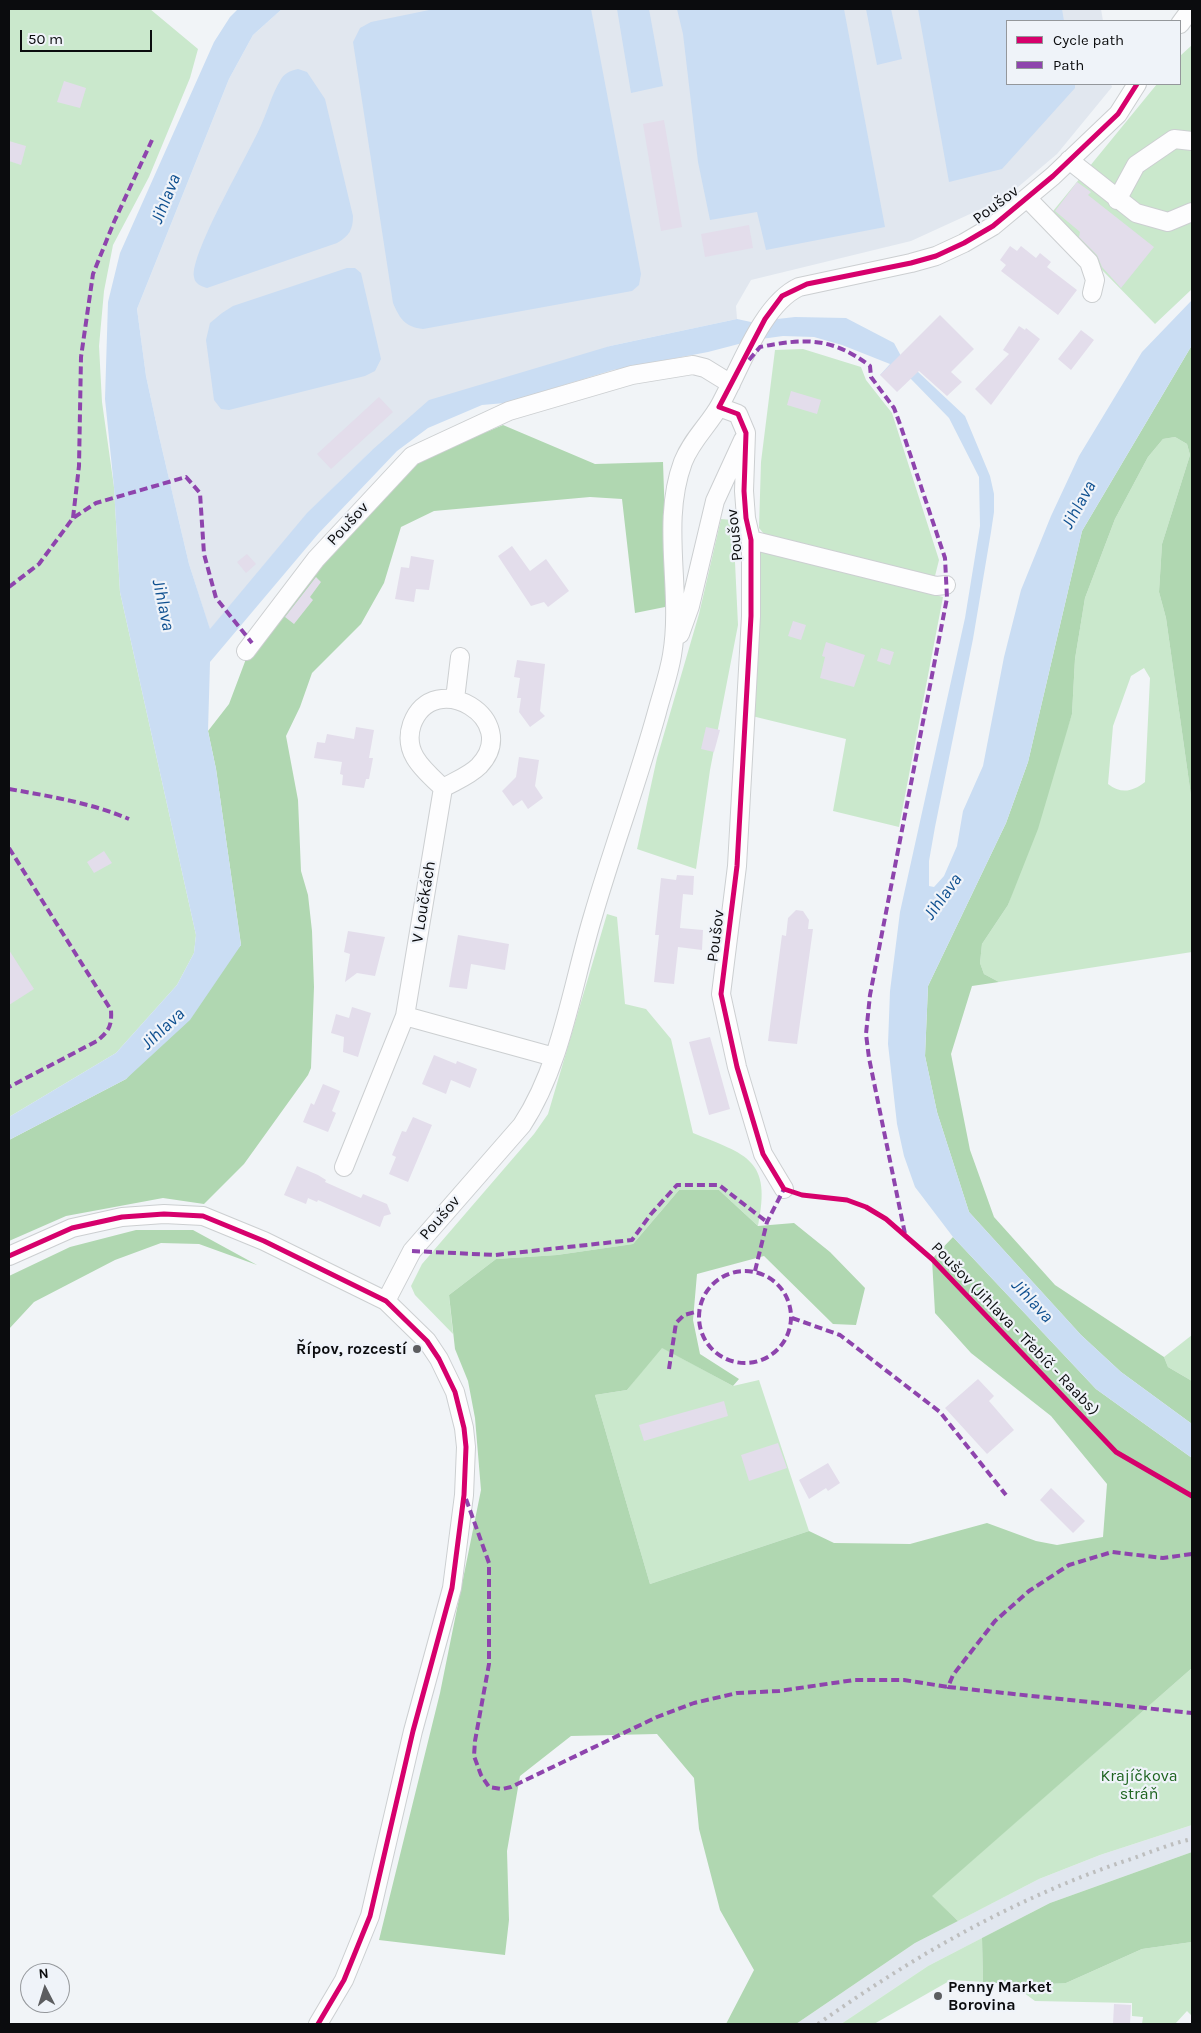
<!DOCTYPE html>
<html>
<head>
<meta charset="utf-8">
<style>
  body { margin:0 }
  #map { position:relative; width:1201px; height:2033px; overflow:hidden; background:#f1f4f7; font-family:Karla,sans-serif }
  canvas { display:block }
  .frame { position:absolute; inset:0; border:10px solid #0b0c0e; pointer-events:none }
  .legend { position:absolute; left:1006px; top:20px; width:175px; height:65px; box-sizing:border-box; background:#eff3f9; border:1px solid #94979b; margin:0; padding:6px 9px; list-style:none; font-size:15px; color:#0b0c0e }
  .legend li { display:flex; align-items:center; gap:10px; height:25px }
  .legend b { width:25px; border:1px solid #94979b }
  .north { position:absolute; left:20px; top:1963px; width:50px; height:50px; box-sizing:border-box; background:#eff3f9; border:1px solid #94979b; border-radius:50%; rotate:355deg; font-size:14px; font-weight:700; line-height:20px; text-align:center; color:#0b0c0e }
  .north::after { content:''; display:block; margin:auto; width:18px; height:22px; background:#5c5d60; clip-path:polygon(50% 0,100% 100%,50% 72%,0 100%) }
  .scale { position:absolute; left:20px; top:30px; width:132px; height:22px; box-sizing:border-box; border:2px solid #0b0c0e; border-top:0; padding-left:6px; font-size:15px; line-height:18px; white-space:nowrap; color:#0b0c0e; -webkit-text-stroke:4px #eff3f9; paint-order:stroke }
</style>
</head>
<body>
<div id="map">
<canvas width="1201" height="2033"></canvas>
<div class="frame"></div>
<ul class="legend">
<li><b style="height:6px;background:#d6006c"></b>Cycle path</li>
<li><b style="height:6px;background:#8e44ad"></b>Path</li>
</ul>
<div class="north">N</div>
<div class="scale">50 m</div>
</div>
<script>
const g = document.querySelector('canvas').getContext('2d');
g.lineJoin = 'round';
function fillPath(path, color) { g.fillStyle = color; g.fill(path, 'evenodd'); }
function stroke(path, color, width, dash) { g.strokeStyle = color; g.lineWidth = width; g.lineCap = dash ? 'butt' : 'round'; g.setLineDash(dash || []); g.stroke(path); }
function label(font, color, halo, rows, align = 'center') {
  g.font = font + ' Karla,sans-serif'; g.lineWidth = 4.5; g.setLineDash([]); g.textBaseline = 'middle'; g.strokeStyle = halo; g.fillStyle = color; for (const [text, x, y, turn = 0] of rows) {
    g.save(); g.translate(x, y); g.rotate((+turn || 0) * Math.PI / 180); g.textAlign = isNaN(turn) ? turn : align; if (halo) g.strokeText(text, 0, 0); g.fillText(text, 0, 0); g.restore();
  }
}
fillPath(new Path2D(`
  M282 9H1101L1103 21H1007V84H1111L1112 87 1057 154 1005 198 911 241 751 280 736 306 737 319 610 346 371 451 308 513 210 630 189 564 159 436 146 376 137 309 229 79 253 35Z
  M1192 1825V1852L1050 1903 928 1966 841 2024H796L915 1943 1039 1879 1100 1855Z`), '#e1e7ef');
fillPath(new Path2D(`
  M9 9H150L198 49 190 78 149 177 113 245 104 291 99 346 102 402 114 487 120 592 196 935 194 953 177 985 116 1053 9 1117Z
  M1192 45V289L1155 324 1049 216 1157 84H1180V56Z
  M803 349 861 367 866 380 892 413 939 560 934 580 764 534 759 528 761 462 775 350Z
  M1175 437 1187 444 1190 455 1162 544 1159 592 1166 618 1192 803V952L999 982 984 974 980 963 982 944 1008 905 1072 714 1075 659 1085 598 1115 519 1148 457 1163 439ZM1144 668 1150 678 1145 782C1132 792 1121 794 1108 784L1113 726 1131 676Z
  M721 519 733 520 738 625 710 770 696 869 637 849 657 758 699 614Z
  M764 550 943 597 899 827 833 811 846 739 752 716 758 554Z
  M607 914 617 917 625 1004 646 1009 671 1039 693 1133C747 1155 772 1159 758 1226L719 1190H679L633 1244 557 1255 496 1259 449 1295 453 1334 415 1295 411 1286 422 1264 534 1134 548 1114Z
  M1192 1335V1381L1168 1367 1164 1357Z
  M661 1347 733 1386 759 1380 809 1531 650 1584 595 1395 627 1390Z
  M1192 1668V1825L1100 1855 1039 1879 958 1921 931 1896Z
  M982 1938 983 1982 951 1980 874 2024H841L928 1966Z
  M1192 1942V2016L1187 2011 1175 2024H1142L1143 2017 1132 2016V2003L1035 2001 1012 1984 1066 1983 1142 1949Z`), '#cae8cc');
fillPath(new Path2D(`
  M1192 345V803L1166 618 1159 592 1162 544 1190 455 1187 444 1175 437 1163 439 1148 457 1115 519 1085 598 1075 659 1072 714 1038 829 1008 905 982 944 980 963 984 974 999 982 972 986 951 1054 970 1150 994 1217 1055 1285 1164 1357 1168 1367 1192 1381V1424L1121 1372 1081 1335 969 1212 937 1112 925 1056 928 986 1006 823 1028 762 1082 531Z
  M503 425 595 464 663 462 666 551 665 607 635 613 622 499 590 497 434 511 401 527 384 583 361 624 312 673 300 707 286 736 298 800 301 871 308 895 312 931 314 987 311 1068 308 1075 244 1164 204 1204 163 1198 66 1216 9 1241V1140L126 1079 241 945 216 769 208 731 229 704 252 643 311 573 417 461Z
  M679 1190H719L758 1226 794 1223 830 1252 865 1288 856 1325 833 1324 764 1256 697 1274 693 1320 700 1354 739 1379 733 1386 662 1348 627 1390 595 1395 650 1584 809 1531 834 1543 910 1544 987 1523 1036 1541 1057 1545 1103 1537 1107 1484 1051 1416 971 1353 935 1313 932 1259 953 1237 1096 1389 1192 1458V1668L932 1896 958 1921 915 1943 796 2024H726L754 1970 720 1910 699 1829 694 1778 657 1734 571 1736 520 1776 507 1851 509 1920 505 1955 379 1940 440 1693 481 1490 475 1418 468 1381 455 1349 449 1295 496 1259 557 1255 633 1244Z
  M136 1230H193L257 1265 199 1244 161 1243 115 1260 34 1302 9 1329V1276L70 1247Z
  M1192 1852V1942L1142 1949 1066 1983 1024 1985 983 1982 982 1938 1050 1903Z`), '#b0d7b1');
fillPath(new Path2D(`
  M238 9H282L253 35 229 79 137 309 146 376 159 436 189 564 210 629 307 513 371 451 429 400 610 346 737 319 751 322 795 317 846 318 894 343 901 356 965 416 990 476 994 494V512L991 532 973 639 935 827 929 861V886L934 887 944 876 957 846 963 811 983 766 1004 657 1021 590 1051 516 1079 456 1142 352 1192 300V345L1082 531 1028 762 1006 823 928 986 925 1056 937 1112 969 1212 1081 1335 1121 1372 1192 1424V1458L1096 1389 953 1237 915 1187 904 1156 897 1124 888 1044 890 991 900 912 965 618 980 526 979 477 949 418 911 379 880 375 890 364 842 345 814 337 783 336 754 340 708 352 613 370 505 403 482 405 428 428 397 451 318 534 210 662 208 731 216 769 241 945 190 1020 126 1079 9 1140V1117L116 1053 177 985 194 953 196 935 120 592 114 487 105 399 108 302 120 253 214 42 230 17Z
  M434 9H591L641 274 639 285 632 291 423 329C405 327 400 319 393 303L353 42 360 28 371 22Z
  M617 9H649L663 86 631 93Z
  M677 9H844L885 227 766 250 757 212 710 220 698 162 683 34Z
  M866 9H891L902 59 877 65Z
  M918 9H1062L1064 21H1007V84H1075V88L1002 169 949 182Z
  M298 69 307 72 325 99 353 216C353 230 349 236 337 243L207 288C201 286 195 284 194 277 190 253 250 152 262 123 268 110 272 94 280 81 284 73 290 71 298 69Z
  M347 268H355L361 273 381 359 375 371 365 376 229 410 221 409 214 400 206 340 210 323 222 313 233 306Z`), '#caddf3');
fillPath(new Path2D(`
  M64 81 86 88 80 108 57 102Z
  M664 120 682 227 661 231 643 124Z
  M9 141 26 146 21 165 9 161Z
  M1077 182 1091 192 1088 195 1154 247 1121 288 1102 267 1097 255 1079 237 1080 232 1055 211Z
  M749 225 753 248 705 257 701 234Z
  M1010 246 1017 251 1021 246 1036 258 1040 253 1051 262 1047 267 1077 290 1058 315 1001 271 1006 265 1000 260Z
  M940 315 974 349 951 372 962 382 947 396 919 371 897 392 880 375Z
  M1019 326 1025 330 1026 328 1040 339 991 405 975 389 1009 354 1003 350Z
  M1081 330 1094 340 1071 370 1058 359Z
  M791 391 821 400 817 414 787 405Z
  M379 397 393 412 331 469 317 454Z
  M512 546 530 571 546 559 569 591 548 607 544 602 531 606 498 556Z
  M247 554 256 564 246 573 237 562Z
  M411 556 434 560 429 590 416 589 414 602 395 599 401 567 409 568Z
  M316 577 321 582 310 597 313 600 294 624 285 617Z
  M793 621 806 625 801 640 788 636Z
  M826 642 865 655 854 687 820 678 825 657 822 656Z
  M881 648 894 652 890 665 877 661Z
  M517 660 545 664 540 711 545 716 530 727 519 712 521 698H517L520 678 514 677Z
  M356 727 374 730 369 758H373L369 779H366L364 788 342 785 343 775 340 774 342 762 314 758 317 742 325 743 327 734 354 739Z
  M706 727 720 730 714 752 701 749Z
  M519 757 539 760 535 786 543 798 528 809 522 800 513 806 502 791 516 777Z
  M104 851 112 863 94 873 87 862Z
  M677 875 694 876 693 895 683 894 680 928 703 930 702 950 678 947 674 984 654 982 659 935H655L661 878 676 880Z
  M796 910 803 911 809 920 808 929H813L797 1044 768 1041 782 935 786 936 788 918Z
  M348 931 385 937 375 976 357 973 345 982 350 954 344 952Z
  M458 935 509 944 505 970 471 964 467 989 449 987Z
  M9 950 34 989 9 1005Z
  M352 1007 371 1013 358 1057 343 1052 344 1037 331 1033 336 1014 349 1018Z
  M710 1037 730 1109 709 1115 689 1042Z
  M434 1055 456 1064 457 1061 477 1069 470 1088 451 1080 446 1094 422 1084Z
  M323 1084 340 1091 332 1111 336 1113 328 1132 303 1122 311 1103 314 1105Z
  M413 1117 432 1125 408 1182 389 1174 396 1157 392 1155 402 1131 406 1132Z
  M297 1166 318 1175 326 1180 325 1182 361 1198 363 1194 387 1204 391 1214 384 1216 380 1227 318 1200 317 1202 308 1198 306 1204 284 1195Z
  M978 1379 994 1396 989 1401 1014 1430 987 1454 945 1408Z
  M724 1401 728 1416 644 1441 639 1425Z
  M778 1443 787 1468 749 1481 741 1455Z
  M828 1463 840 1483 828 1491 826 1488 809 1499 799 1480Z
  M1051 1488 1085 1521 1073 1533 1040 1500Z
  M1114 2004 1131 2005 1130 2024H1113Z`), '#e3ddeb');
const minor = new Path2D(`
  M1180 24 1191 9
  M1069 160 1136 213 1168 222 1192 212
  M1027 198 1089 262 1095 280 1092 293
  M1117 200 1136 165 1174 139 1192 141
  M719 407 738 414 746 433 744 491 746 518 751 540V616L737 866 721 994 737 1067 763 1154 784 1189
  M751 540 936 586 946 585
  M680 634 690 606 715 501 743 440
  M246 651 316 559 412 456 509 411 632 375 693 365 705 368 731 384
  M455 699 460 657
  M405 1016 554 1057
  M344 1167 405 1016 443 788C455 781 469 776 479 766 523 720 434 666 412 724 402 753 424 770 443 788
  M9 1256 72 1228 122 1217 164 1214 203 1216 264 1241 386 1301 427 1341 439 1359 455 1392 464 1428 466 1447 464 1495 452 1588 413 1731 370 1916 344 1980 318 2024
  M386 1301 412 1251 522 1125C562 1064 572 985 593 916 613 847 638 781 657 712 662 693 669 674 672 655 683 591 660 524 683 462 692 439 709 425 720 405 740 369 762 304 799 287L911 263 936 256 964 243 993 226 1053 176 1118 114 1137 84`);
stroke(minor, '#cccfd1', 20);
stroke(minor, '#fdfdfe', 18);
stroke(new Path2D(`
  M818 2024C917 1954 1018 1896 1134 1858 1153 1851 1173 1843 1192 1839`), '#bdbebe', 4, [2.5, 5]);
stroke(new Path2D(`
  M749 360 760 347C805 338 832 337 870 366L871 377 894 408 901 427 945 558 947 598 870 995 866 1034 869 1058 905 1234
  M73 518 79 466 81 357 93 274 114 222 152 140
  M9 587 39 564 73 518 96 503 186 477 200 493 204 554 216 598 252 643
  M9 789C49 796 91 803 129 819
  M9 848 111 1010C112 1026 109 1031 97 1041L9 1087
  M412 1251 495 1255 632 1240 651 1214 677 1185H719L767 1222
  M699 1317a46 46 0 1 1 92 0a46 46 0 1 1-92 0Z
  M755 1271 767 1222 784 1189
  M792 1318 840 1335 940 1412 1006 1495
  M669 1369 676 1323 684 1315 699 1311
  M466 1499 489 1563V1664L475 1741 474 1756 481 1775 489 1787 502 1789 511 1787 657 1717 694 1703 737 1693 779 1691 854 1680H904L948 1687
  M1192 1554 1163 1558 1112 1552 1069 1565 1029 1591 995 1621 953 1675 948 1687 1192 1713`), '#8e44ad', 4, [8, 4]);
stroke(new Path2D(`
  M1137 84 1118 114 1053 176 993 226 964 243 936 256 911 263 807 284 782 296 765 319 719 407 738 414 746 433 744 491 746 518 751 540V616L737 866 721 994 737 1067 763 1154 784 1189 802 1195 847 1200 866 1207 886 1219 932 1259 1116 1452 1192 1496
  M9 1256 72 1228 122 1217 164 1214 203 1216 264 1241 386 1301 427 1341 439 1359 455 1392 464 1428 466 1447 464 1495 452 1588 413 1731 370 1916 344 1980 318 2024`), '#d6006c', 5);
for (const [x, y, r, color] of [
  [417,1349,5,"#5c5d60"],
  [938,1996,5,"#5c5d60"]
]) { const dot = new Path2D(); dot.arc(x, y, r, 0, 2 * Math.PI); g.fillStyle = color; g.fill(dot); stroke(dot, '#eff3f9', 2); }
label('16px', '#0b0c0e', '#eff3f9', [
  ["Poušov",996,205,-37],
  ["Poušov",348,524,-47],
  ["Poušov",735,535,-96],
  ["V Loučkách",424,902,-81],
  ["Poušov",716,936,-83],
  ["Poušov",440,1218,-49],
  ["Poušov (Jihlava - Třebíč - Raabs)",1015,1329,46]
]);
label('bold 16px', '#0b0c0e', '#eff3f9', [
  ["Řípov, rozcestí",407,1349],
  ["Penny Market",948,1987,"left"],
  ["Borovina",948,2005,"left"]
], 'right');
label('16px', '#1e6420', '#eff3f9', [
  ["Krajíčkova",1139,1776],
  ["stráň",1139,1794]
]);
label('italic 18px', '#0f5090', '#eff3f9', [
  ["Jihlava",166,199,-68],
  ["Jihlava",1079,505,-61],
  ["Jihlava",163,605,78],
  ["Jihlava",943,897,-54],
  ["Jihlava",163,1029,-43],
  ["Jihlava",1032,1301,47]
]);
</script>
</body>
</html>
